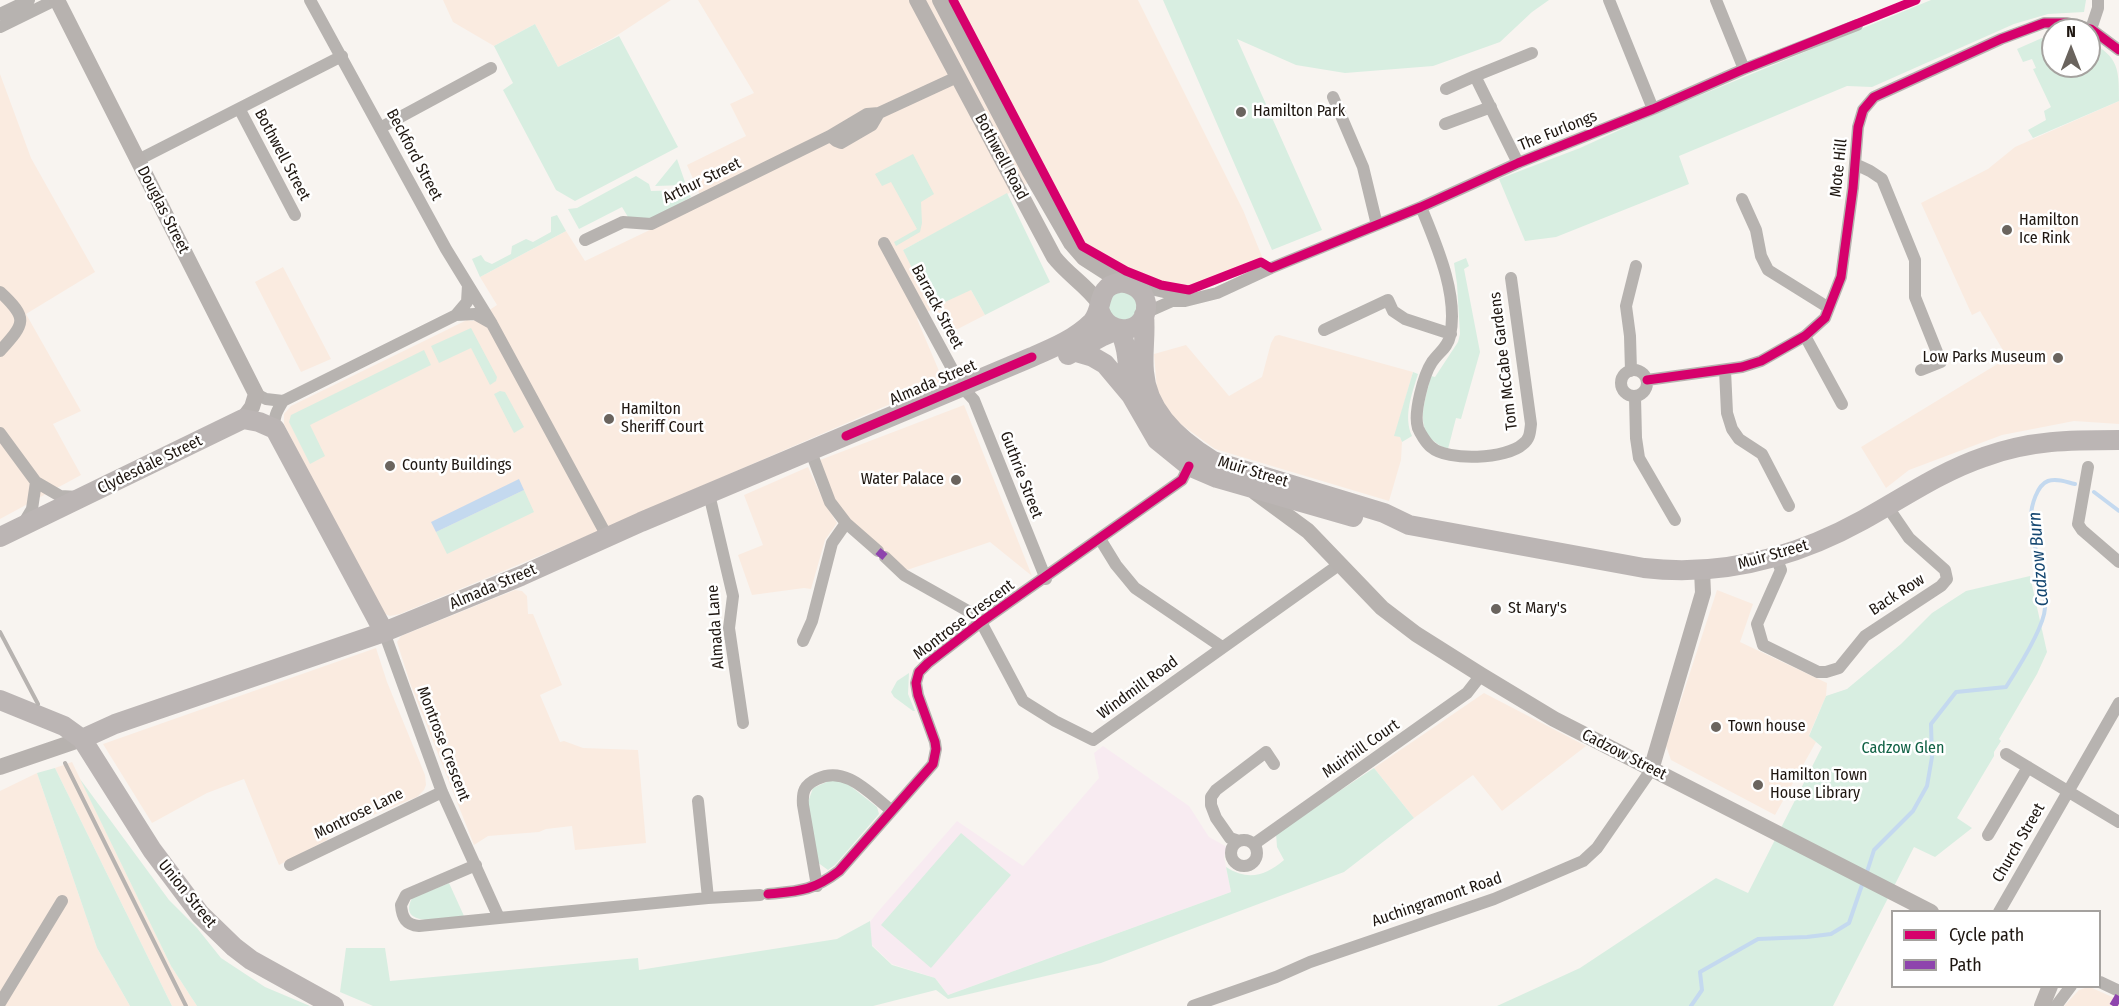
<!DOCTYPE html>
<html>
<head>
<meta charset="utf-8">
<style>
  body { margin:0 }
  #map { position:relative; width:2119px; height:1006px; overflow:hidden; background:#f8f4f0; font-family:"Fira Sans Condensed",sans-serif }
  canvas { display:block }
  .legend { position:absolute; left:1891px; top:910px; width:210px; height:78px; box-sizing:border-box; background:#fff; border:2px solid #a5a29f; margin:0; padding:8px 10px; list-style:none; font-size:18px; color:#1e1610 }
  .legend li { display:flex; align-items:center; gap:12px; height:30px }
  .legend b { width:30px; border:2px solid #a5a29f }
  .north { position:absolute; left:2041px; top:18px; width:60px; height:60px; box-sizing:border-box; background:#fff; border:2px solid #a5a29f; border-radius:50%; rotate:0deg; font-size:16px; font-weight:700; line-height:24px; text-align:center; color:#1e1610 }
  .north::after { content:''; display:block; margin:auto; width:21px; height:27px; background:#6a645e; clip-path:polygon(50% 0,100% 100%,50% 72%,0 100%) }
</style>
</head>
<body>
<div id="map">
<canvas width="2119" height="1006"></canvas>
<ul class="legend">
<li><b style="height:8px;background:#d6006c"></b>Cycle path</li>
<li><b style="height:8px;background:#8e44ad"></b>Path</li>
</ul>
<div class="north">N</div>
</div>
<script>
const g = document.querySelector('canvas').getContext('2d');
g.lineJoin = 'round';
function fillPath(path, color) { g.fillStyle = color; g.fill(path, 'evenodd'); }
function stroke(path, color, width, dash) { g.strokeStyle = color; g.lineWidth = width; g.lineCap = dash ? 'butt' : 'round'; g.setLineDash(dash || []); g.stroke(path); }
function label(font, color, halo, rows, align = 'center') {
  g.font = font + ' "Fira Sans Condensed",sans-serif'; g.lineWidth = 5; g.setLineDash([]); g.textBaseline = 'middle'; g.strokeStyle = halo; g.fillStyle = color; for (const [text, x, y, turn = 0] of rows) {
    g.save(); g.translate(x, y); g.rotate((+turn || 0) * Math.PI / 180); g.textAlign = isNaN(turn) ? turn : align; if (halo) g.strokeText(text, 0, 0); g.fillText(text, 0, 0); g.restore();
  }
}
fillPath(new Path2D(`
  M443 0H671L613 38 558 67 535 24 494 46 453 22Z
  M698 0H1138L1243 210 1263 259 1189 290 1161 285 1126 271 1082 246 1041 176 903 250 971 290 985 315 948 334 932 309 917 319 942 378 941 382 580 539 400 614 390 616 385 614 378 607 284 424V414L291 406 420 343 467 320 473 321 497 305 480 277 566 231 585 261 704 204 687 165 746 136 730 104 754 93Z
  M0 74 31 158 95 272 26 314 81 411 53 424 81 475 0 519Z
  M2119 101V424L2074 421 2002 435 1909 470 1886 488 1861 447 2004 360V352L1980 311 1972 315 1921 203 1988 169 2015 147Z
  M283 267 331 359 301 372 255 282Z
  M1279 335 1413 372 1395 435 1400 437 1402 442 1401 460 1389 501 1215 449 1172 418 1157 390 1154 354 1186 345 1229 396 1262 377 1271 343 1275 336Z
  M964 405 1032 576 990 542 907 570 849 522 832 497 820 460Z
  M808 467 824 502 837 523 825 540 811 589 804 588 752 595 738 555 763 545 744 495Z
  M515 590 522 591 527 596 528 614H533L562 685 540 695 560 742 564 741 583 748 638 750 646 843 575 850 572 826 546 829 539 832 488 836 474 845 410 683 397 642 401 636Z
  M1717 590 1753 604 1740 642 1827 683 1826 696 1809 735 1816 742 1775 815 1671 760 1666 746Z
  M376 648 387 682 425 775 426 785 424 790 417 797 329 833 330 835 327 840 279 865 244 779 207 793 152 823 103 744Z
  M1484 693 1586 746 1502 811 1473 775 1414 818 1374 768Z
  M72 762 171 966 197 1006H172L55 768Z
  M37 773 97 948 130 1006H0V791Z
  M2085 988H2092L2119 1000V1006H2064L2079 990Z`), '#faebe0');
fillPath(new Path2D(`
  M1103 746 1189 806 1209 837 1227 847 1224 857 1231 892 948 995 935 978 892 964 872 945 869 934 870 922 876 914 957 821 1023 866 1099 778 1094 753Z`), '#f8ebf1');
fillPath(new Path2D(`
  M1163 0H1549L1532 12 1500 42 1433 66 1345 73 1296 65 1237 39 1322 230 1272 250Z
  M1931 0H2086L2084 12 2048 14 2014 24 1872 87 1847 86 1679 156 1689 184 1556 237 1525 241 1499 179 1580 148 1657 113Z
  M535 24 558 67 619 36 678 147 575 201 556 190 503 90 513 83 494 46Z
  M2053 36V66H2089V41C2119 57 2119 69 2119 101L2033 138 2028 130 2046 120 2044 111 2051 107 2033 69 2036 68 2032 59 2023 62 2017 49 2042 38Z
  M913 154 934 194 921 202 922 223 920 232 896 246 894 242 917 229 891 182 882 186 875 174Z
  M677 159 686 185 655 186Z
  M636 176 649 184 651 191 687 190 691 197 650 220 628 217 622 207 579 229 568 209 577 208Z
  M1007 193 1050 282 985 315 971 290 932 308 903 250Z
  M557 215 566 231 480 277 472 259 481 255 485 261 492 264 511 254 512 246 526 239 533 242 551 232V217Z
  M1466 258 1469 266 1464 269 1480 352 1461 419 1456 418 1448 449C1411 435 1424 405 1431 376L1435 377 1458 342 1460 334 1457 284 1454 263Z
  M1109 306a14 14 0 1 1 28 0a14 14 0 1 1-28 0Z
  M471 328 497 377 496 381 490 385 471 348 439 363 431 346Z
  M424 350 431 365 310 425 325 456 310 464 289 422 291 415Z
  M1413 372 1418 374C1412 394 1403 416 1412 436L1402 442 1400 437 1394 436Z
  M500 391 505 392 524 427 514 433 494 394Z
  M524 490 534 512 447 554 436 532Z
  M2030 576 2047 652 2037 674 1999 739 2001 741 1994 752V756L1957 818 1972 828 1935 857 1914 847 1833 1006H1497L1580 968 1716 878 1748 893 1822 747 1809 736 1826 696 1847 689 1901 644 1932 613 1966 591Z
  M909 673 908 694 915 711H913L894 697 891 692 897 681Z
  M55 768 172 1006H130L97 948 37 773Z
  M1374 768 1414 818 1344 872 1101 963 948 999 936 990 873 1006H373L340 992 346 948H385L390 981 638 958 639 970 837 939 870 921 872 946 892 965 935 978 948 995 1231 892 1226 867C1248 881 1265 876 1284 860L1277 847 1276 833Z
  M80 779 169 900 197 928 221 958 265 987 310 1006H197L171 966Z
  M831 780 844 781 877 807 879 814 835 865 828 870 817 862 808 802 813 788Z
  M961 833 1011 875 931 968 881 925Z
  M449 883 464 916C449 918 396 930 412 898Z`), '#d8eee1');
fillPath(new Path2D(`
  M519 479 524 490 436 532 431 522Z`), '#c4d9ef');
stroke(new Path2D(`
  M2094 492 2119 511
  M1866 875 1874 850 1913 811 1927 786 1932 757 1931 724 1956 692 2006 687C2017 670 2044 627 2045 608 2047 577 2031 548 2031 517 2031 506 2037 485 2048 481 2057 478 2066 482 2075 484
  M1691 1006 1702 990 1700 972 1758 939 1807 937 1831 934 1849 923 1863 882`), '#c4d9ef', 4);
stroke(new Path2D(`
  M310 0 446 249 492 324 608 538
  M1609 0 1653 109
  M1716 0 1744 69
  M0 14 29 0
  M0 27 55 0
  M2091 29 2098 8V0
  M1446 89 1475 76
  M1333 97 1363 167 1377 225
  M240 110 295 215
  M1445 124 1491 107
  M380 128 491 68
  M830 136 836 141 841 143 872 125 879 113
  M138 160 342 56
  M1518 163 1475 76 1532 53
  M1855 164 1870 171 1882 179 1915 260V297L1941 362 1921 370
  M1742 199 1756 230 1761 256 1768 270 1829 308
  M1421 207C1436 244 1459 295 1450 336 1448 347 1439 352 1432 362 1424 374 1413 413 1418 428 1420 433 1426 443 1431 447 1448 462 1507 459 1523 444 1530 439 1530 432 1531 424L1511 278
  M585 240 623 222 651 224 830 136 867 114 879 113 957 77
  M884 243 962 387 974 400 1046 579
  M1138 286 1185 297
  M0 292C29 319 25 323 0 351
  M1145 313 1172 301H1185L1217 293 1271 268 1421 207 1518 163 1653 109 1744 69 1857 25
  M456 315 475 314 491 323
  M1324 330 1388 300 1393 311 1405 319 1451 334
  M1805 336 1842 404
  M1621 383a13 13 0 1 1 26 0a13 13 0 1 1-26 0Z
  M1725 370 1727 413 1732 429 1739 439 1762 454 1789 506
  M1631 371 1630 336 1626 306 1636 266
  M1647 380 1742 367 1761 361 1805 336 1825 318 1841 277 1853 188 1858 127 1863 110 1874 97 2001 39 2044 23H2067L2091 29 2119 50
  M256 394 266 399 283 401
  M1635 397 1636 438 1639 458 1675 520
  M275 429C273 417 277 411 283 401L456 315 467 302 468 285
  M0 433 36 482 32 509 23 524
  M811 452 830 502 846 523 878 551
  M2088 467 2078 524 2082 530 2119 562
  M36 482 60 496 79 497
  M709 494 733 596 729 628 743 723
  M1100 539 1116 565 1135 588 1222 647
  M885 557 904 575 968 611 981 622 1023 701 1055 721 1093 740 1340 564
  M1776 557 1781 570 1757 624 1763 645 1818 672H1826L1839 668 1865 636 1941 586 1947 579 1945 570 1909 538 1887 506
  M384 632 442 792 499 918 708 898 760 895
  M803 641 812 621 832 543 846 523
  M2006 754 2119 822
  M698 801 708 898
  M1988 835 2028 767
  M1231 853a13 13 0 1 1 26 0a13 13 0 1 1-26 0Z
  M1239 841 1230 838 1216 818 1211 805V797L1216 790 1266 752 1274 764
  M1254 844 1467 693 1481 675
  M290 865 442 792
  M476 865 406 895 401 905C402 918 406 925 419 926L499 918
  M817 886 803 805C802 792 804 785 817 779 846 765 869 793 891 810
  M768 894C799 891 813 891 839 871L933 764 936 749 935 742 918 695 916 683 919 672 928 663 981 622 1182 480 1189 466
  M1999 912 2119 703
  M2100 982 2119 991
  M0 1003 62 901
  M1193 1006 1276 977 1310 962 1494 899 1583 861 1597 848 1651 770
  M2056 1006 2071 986`), '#b7b3b0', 12);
stroke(new Path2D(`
  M57 0 256 394 252 407 243 419
  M917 0 1054 257C1067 274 1086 285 1099 303
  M940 0 1030 172 1071 243 1084 258 1123 283
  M1255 492 1308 531 1382 608 1416 634 1481 675 1554 719 1931 912
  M0 767 82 739
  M1651 770 1703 593 1702 570
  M2042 1006 2050 986`), '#b7b2af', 16);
stroke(new Path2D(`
  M1144 315C1146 334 1142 353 1144 372 1147 413 1180 441 1213 461L1384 513 1409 525 1644 568C1721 577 1796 557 1863 520 1903 498 1940 472 1984 457 2030 440 2071 440 2119 440
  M1076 352 1093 357 1105 364 1131 395 1157 440 1189 466 1217 478 1353 517
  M1068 355 1103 336 1119 329C1130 350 1127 373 1131 395
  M0 537 243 419 259 422 275 429 384 632
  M0 700 64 726 82 739 152 850 200 914 234 947 251 960 334 1006
  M82 739 115 724 384 632 521 576 641 522 1032 357C1053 348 1075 339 1092 322 1104 309 1096 286 1119 283 1125 282 1131 284 1137 288 1141 291 1145 297 1146 303 1149 334 1106 340 1099 308`), '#bbb5b4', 20);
stroke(new Path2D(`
  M0 632 38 704
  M65 763 186 1006`), '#b7b3b0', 4);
stroke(new Path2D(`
  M878 551 885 557
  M2113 1006 2119 996`), '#8e44ad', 8, [15, 8]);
stroke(new Path2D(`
  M953 0 1082 246 1126 271 1161 285 1189 290 1261 262 1271 268 1421 207 1518 163 1653 109 1744 69 1916 0
  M1647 380 1742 367 1761 361 1805 336 1825 318 1841 277 1853 188 1858 127 1863 110 1874 97 2001 39 2044 23H2067L2091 29 2119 50
  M846 436 1032 357
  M768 894C799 891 813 891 839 871L933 764 936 749 935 742 918 695 916 683 919 672 928 663 981 622 1182 480 1189 466`), '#d6006c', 9);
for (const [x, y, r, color] of [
  [1241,112,6,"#6a645e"],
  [2007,230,6,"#6a645e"],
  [2058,358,6,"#6a645e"],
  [609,419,6,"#6a645e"],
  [390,466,6,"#6a645e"],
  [956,480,6,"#6a645e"],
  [1496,609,6,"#6a645e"],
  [1716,727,6,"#6a645e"],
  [1758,785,6,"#6a645e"]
]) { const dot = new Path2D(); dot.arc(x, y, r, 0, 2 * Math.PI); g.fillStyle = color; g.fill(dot); stroke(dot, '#fff', 2); }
label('16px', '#1e1610', '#fff', [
  ["Hamilton Park",1253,112],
  ["Hamilton",2019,221],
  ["Ice Rink",2019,239],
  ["Low Parks Museum",2046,358,"right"],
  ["Hamilton",621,410],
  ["Sheriff Court",621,428],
  ["County Buildings",402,466],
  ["Water Palace",944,480,"right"],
  ["St Mary's",1508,609],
  ["Town house",1728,727],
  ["Hamilton Town",1770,776],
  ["House Library",1770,794]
], 'left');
label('16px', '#1e1610', '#fff', [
  ["The Furlongs",1558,131,-22],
  ["Bothwell Street",282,155,62],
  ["Beckford Street",414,155,62],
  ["Bothwell Road",1001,157,62],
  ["Mote Hill",1839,168,-84],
  ["Arthur Street",702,181,-26],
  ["Douglas Street",163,210,63],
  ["Barrack Street",937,307,62],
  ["Tom McCabe Gardens",1504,361,-97],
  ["Almada Street",933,383,-23],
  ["Clydesdale Street",150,465,-26],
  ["Muir Street",1253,472,17],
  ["Guthrie Street",1021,475,69],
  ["Muir Street",1773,555,-16],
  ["Almada Street",493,587,-23],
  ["Back Row",1897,595,-33],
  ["Montrose Crescent",964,620,-37],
  ["Almada Lane",716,627,-94],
  ["Windmill Road",1138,688,-36],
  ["Montrose Crescent",443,744,69],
  ["Muirhill Court",1361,749,-35],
  ["Cadzow Street",1624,755,27],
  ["Montrose Lane",359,814,-26],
  ["Church Street",2019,843,-60],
  ["Union Street",187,894,51],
  ["Auchingramont Road",1437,900,-19]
]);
label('16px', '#116245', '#fff', [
  ["Cadzow Glen",1903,749]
]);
label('italic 18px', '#144670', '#fff', [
  ["Cadzow Burn",2039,559,-95]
]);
</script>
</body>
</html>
